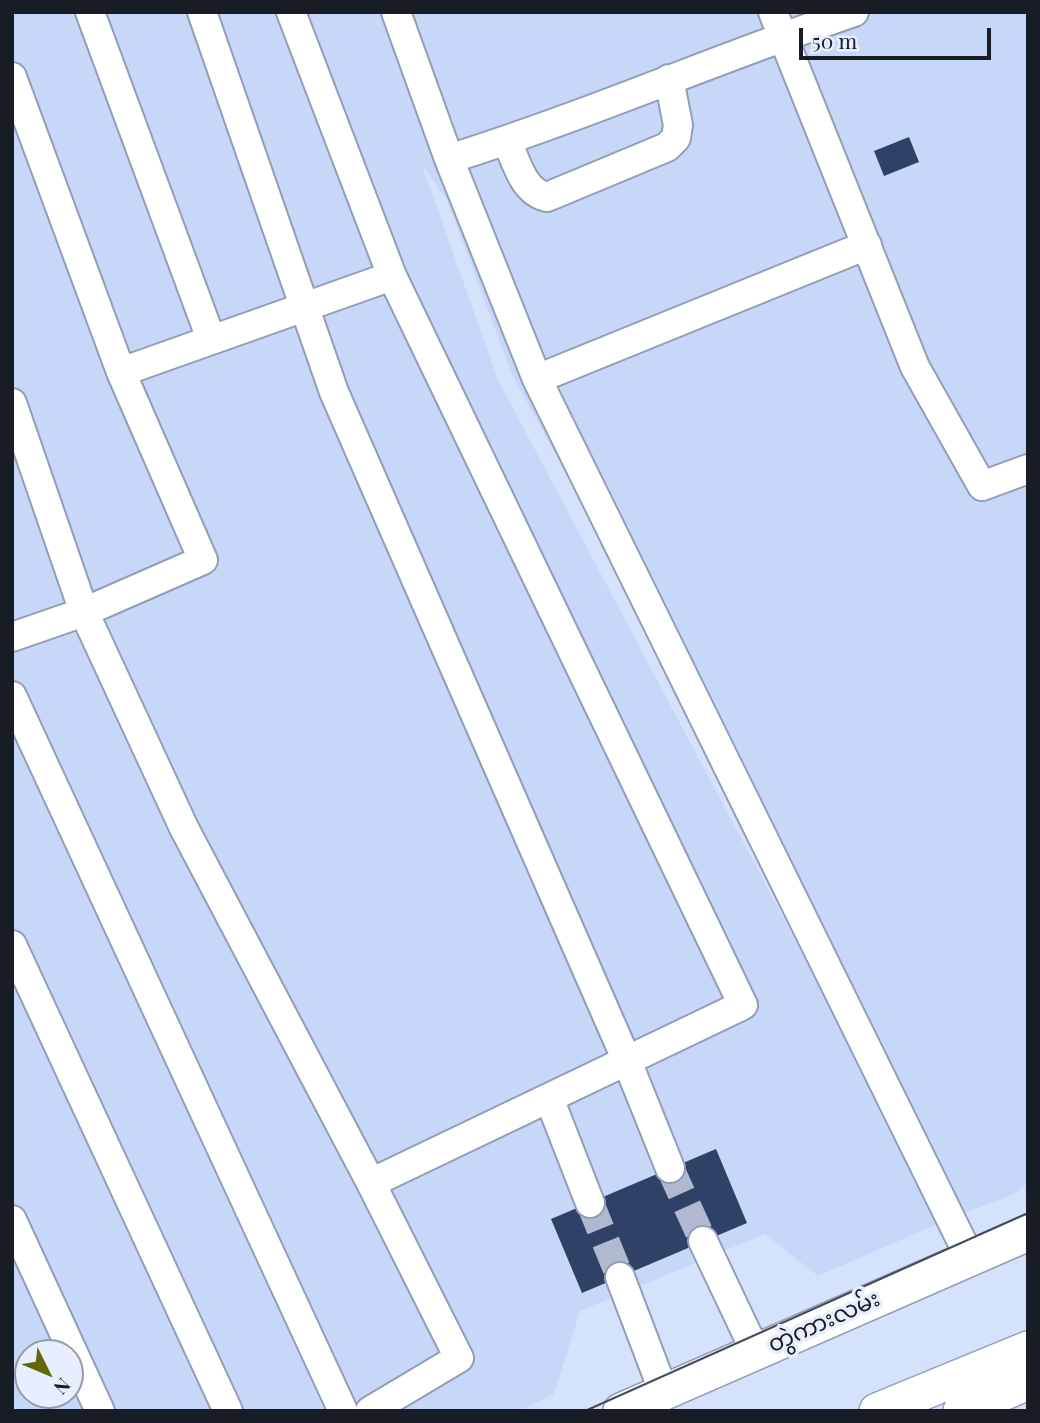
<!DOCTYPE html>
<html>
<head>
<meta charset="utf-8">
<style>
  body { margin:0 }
  #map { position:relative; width:1040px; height:1423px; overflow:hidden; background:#d5e2fc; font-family:"Playfair Display",serif }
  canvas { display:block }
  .frame { position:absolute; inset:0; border:14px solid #181c25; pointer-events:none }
  .north { position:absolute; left:14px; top:1339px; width:70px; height:70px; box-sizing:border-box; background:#e7efff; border:2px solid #949ba8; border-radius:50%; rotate:133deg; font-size:19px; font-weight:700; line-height:28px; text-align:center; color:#181c25 }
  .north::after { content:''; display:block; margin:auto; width:24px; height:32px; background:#626809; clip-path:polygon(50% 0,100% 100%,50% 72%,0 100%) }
  .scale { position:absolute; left:799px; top:28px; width:192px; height:32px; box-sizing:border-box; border:4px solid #181c25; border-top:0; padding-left:9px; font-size:21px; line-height:24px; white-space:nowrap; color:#181c25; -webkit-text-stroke:5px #e7efff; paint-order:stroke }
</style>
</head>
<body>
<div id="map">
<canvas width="1040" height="1423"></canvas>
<div class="frame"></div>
<div class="north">N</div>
<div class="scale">50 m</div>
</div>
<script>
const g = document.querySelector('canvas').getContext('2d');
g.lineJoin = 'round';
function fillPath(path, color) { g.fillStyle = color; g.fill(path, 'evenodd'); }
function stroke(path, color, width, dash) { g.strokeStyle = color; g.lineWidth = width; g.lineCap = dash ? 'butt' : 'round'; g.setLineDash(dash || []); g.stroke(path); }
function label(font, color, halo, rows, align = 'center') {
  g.font = font + ' "Playfair Display","Noto Sans Myanmar",serif'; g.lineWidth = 7; g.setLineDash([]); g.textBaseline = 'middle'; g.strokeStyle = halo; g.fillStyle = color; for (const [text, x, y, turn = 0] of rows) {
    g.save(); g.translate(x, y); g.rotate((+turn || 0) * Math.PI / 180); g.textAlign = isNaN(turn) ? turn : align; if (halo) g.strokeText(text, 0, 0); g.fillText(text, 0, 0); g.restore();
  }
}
fillPath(new Path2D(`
  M12 12H1028V1183L1014 1194 965 1213 512 374 447 200 422 165 498 380 944 1221 818 1276 765 1234 580 1311 554 1394 519 1411H12ZM28 1353H70V1395H28Z`), '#c6d7f7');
fillPath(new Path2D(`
  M909 137 919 162 884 176 874 151Z
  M716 1149 747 1223 582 1293 551 1219Z`), '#2f4166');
stroke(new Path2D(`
  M670 1168 703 1241
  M590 1203 620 1277`), '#afbad1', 28, [28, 14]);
const minor = new Path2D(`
  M90 12 211 339
  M202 12 334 392 627 1061 670 1168
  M291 12 392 276 743 1005 371 1183
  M396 12 449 159 537 379 970 1258
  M773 12 915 367 982 486 1028 469
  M12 77 121 372 203 560 84 612 12 637
  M507 141C516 161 523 192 547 197L667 147 676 138 678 125 669 79
  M449 159C586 116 718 58 854 12
  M121 372 392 276
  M537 379 867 245
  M12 403 84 612 184 828 371 1183 459 1358 370 1411
  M12 696 343 1411
  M12 945 228 1411
  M549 1098 590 1203
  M12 1220 100 1411
  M703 1241 748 1336 760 1350
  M620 1277 658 1377 668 1390`);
const major = new Path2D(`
  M621 1411 1028 1233
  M877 1411 1028 1349
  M961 1411 1028 1382`);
stroke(minor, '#929eb6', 32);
stroke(major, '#929eb6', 38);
stroke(minor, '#fff', 28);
stroke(major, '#fff', 35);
stroke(new Path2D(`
  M585 1411 1028 1213`), '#464c59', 2);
label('23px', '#181c25', '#e7efff', [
  ["တွဲကားလမ်း",824,1322,-24]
]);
</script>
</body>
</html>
